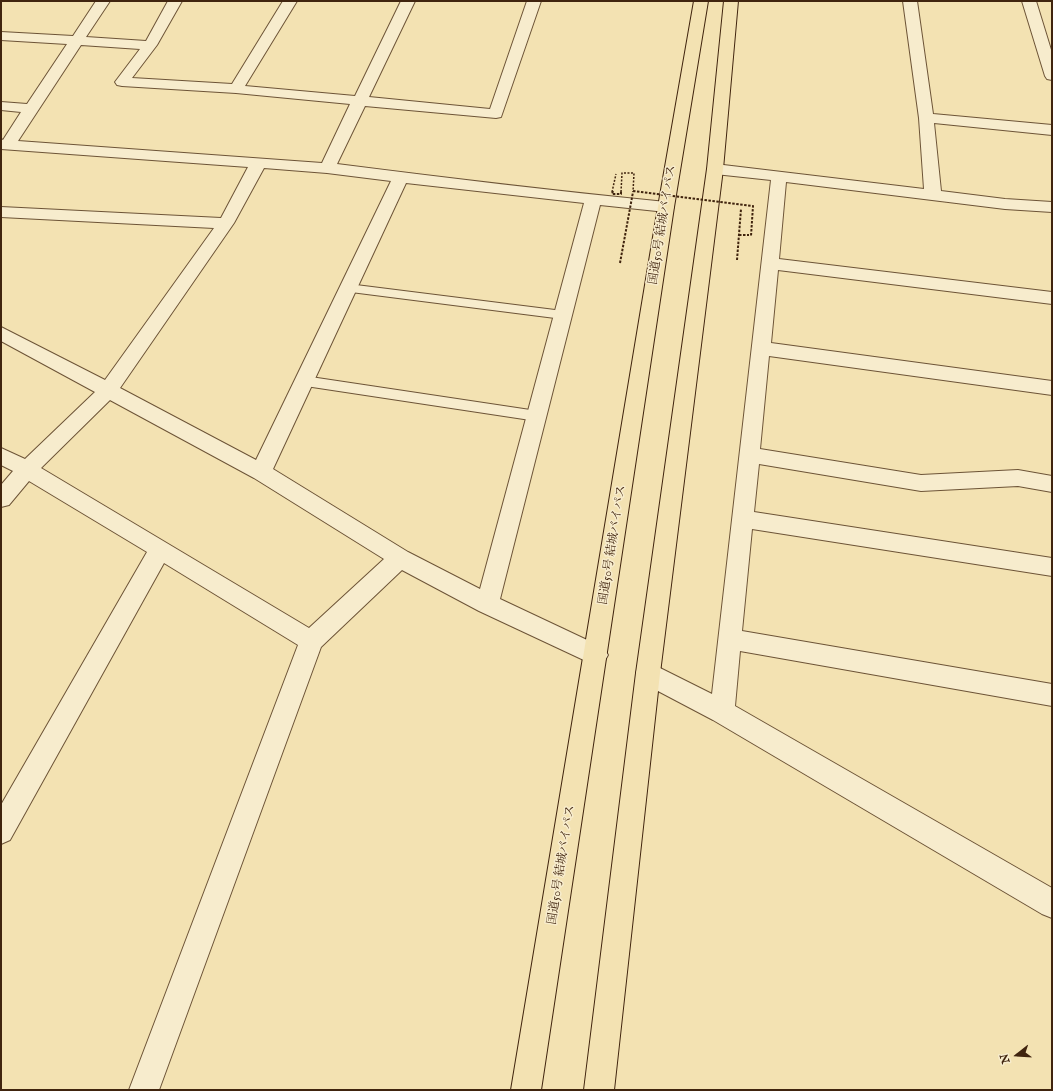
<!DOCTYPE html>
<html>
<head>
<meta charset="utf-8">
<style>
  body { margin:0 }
  #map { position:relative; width:1053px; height:1091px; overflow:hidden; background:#f3e2b2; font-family:"IM FELL English",serif }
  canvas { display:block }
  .frame { position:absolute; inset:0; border:2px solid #40240e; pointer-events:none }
  .north { position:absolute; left:997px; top:1035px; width:40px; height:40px; -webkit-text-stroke:3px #f7eccd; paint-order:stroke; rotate:253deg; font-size:11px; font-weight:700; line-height:16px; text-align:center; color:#40240e }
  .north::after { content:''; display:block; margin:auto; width:14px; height:18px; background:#40240e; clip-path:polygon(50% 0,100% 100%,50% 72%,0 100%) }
</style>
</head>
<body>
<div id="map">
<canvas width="1053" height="1091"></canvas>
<div class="frame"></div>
<div class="north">N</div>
</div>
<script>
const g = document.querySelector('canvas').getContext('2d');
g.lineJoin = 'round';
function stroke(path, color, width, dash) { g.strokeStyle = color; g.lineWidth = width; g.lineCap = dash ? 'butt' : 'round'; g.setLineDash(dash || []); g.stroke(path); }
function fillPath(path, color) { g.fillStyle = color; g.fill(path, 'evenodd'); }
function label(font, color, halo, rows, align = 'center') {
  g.font = font + ' "IM FELL English","Noto Serif JP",serif'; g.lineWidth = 3; g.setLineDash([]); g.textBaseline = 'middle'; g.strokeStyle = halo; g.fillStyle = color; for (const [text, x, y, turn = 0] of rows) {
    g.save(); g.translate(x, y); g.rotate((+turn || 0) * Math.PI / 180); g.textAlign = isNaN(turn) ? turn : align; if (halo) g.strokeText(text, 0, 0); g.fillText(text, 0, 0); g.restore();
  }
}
const lane = new Path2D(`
  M348 284 563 311 568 312 570 315 568 318 563 319 343 291 342 288 343 285Z
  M304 376 537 411 542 412 544 416 542 420 537 421 299 385 297 381 299 377Z`);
const street = new Path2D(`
  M96 1H110L86 37 146 41 168 1H182L157 45 132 78 232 84 283 1H297L245 86 355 96 401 1H415L369 97 490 109 527 1H541L501 117 496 118 365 106 337 164C446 178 556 191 666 202L672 203 674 207 672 211 666 212 600 205 500 599 604 648 608 655 604 662 596 665 588 662 479 611 402 570 321 647 159 1090H129L298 645 164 563 10 840 1 844V805L147 552 29 481 9 505 1 507V485L13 471 1 465V448L25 459 95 392 1 341V327L105 380 214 228 1 217V207L221 218 248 167 1 149V139L3 140 21 112 1 110V102L27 104 67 44 1 40V32L73 36ZM81 45 140 49 115 82 117 85 122 86 236 93 350 104 322 163 18 141ZM264 168 327 173 391 181 256 460 120 388 234 223ZM406 183 584 203 480 589 408 552 273 469ZM110 400 254 478 384 559 309 628 41 468Z
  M903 1H917L933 114 1052 125V135L934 123 941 191 1005 199 1052 202V212L1005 209 786 182 779 259 1052 292V304L778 270 771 343 1052 381V395L769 356 760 449 921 475 1018 470 1052 476V492L1018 486 921 491 759 464 754 512 1052 558V576L752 529 742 631 1052 684V706L740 651 735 706 1052 888V918L1042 914 713 720 639 681 636 673 639 665 648 662 712 694 771 180 715 174 709 172 707 169 709 166 715 164 924 189 919 118Z
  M1022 1H1036L1052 53V80L1047 79 1045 76Z`);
const highway = new Path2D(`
  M694 1H708L674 207 541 1090H511L658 207Z
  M724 1H738L723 169 660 673 614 1090H584L636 673 707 169Z`);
stroke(lane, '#6d5437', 2);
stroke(street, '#6d5437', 2);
stroke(highway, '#40240e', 2);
stroke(new Path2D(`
  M739 235H749
  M737 260 741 209`), '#40240e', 2, [2.5, 1.5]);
fillPath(lane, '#f7eccd');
fillPath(street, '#f7eccd');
fillPath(highway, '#f3e2b2');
stroke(new Path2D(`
  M612 192 616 174
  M621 192 622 173H634L633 192`), '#40240e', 1.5, [2, 1.5]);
stroke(new Path2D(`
  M613 191 612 194H621V191
  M633 191 753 206 751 236
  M620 263 633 192`), '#40240e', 2, [2.5, 1.5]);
label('12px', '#40240e', '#f7eccd', [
  ["国道50号 結城バイパス",663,225,-81],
  ["国道50号 結城バイパス",613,545,-81],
  ["国道50号 結城バイパス",562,865,-81]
]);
</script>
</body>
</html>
